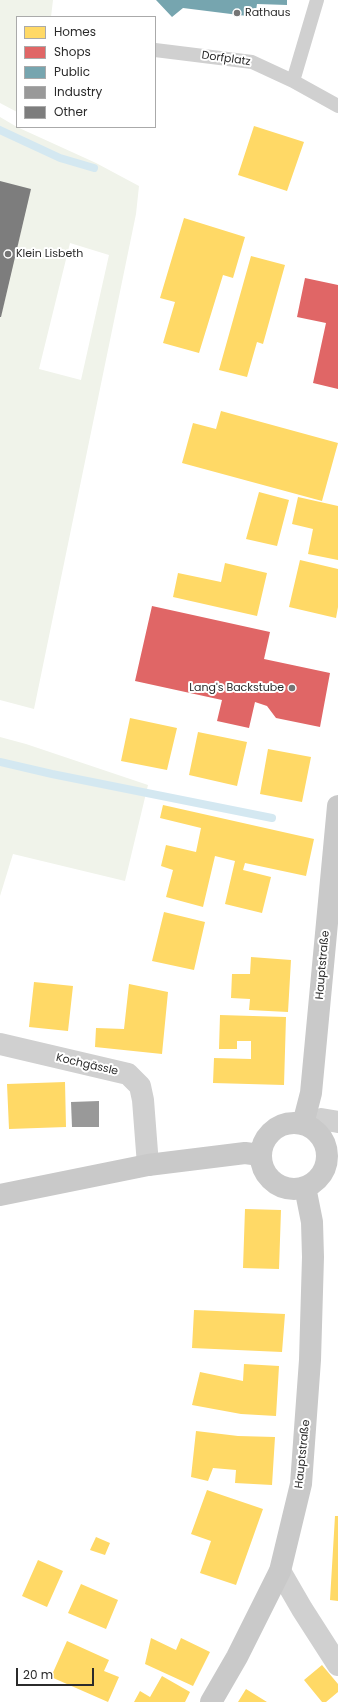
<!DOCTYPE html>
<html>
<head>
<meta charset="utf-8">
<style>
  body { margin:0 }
  #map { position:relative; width:338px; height:1702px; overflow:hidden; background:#fff; font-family:Poppins,sans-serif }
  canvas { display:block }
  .legend { position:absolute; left:16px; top:16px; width:140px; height:112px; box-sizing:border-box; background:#fff; border:1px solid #aaa; margin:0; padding:5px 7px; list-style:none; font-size:12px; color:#2b2b2b }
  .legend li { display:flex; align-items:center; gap:8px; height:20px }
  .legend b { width:20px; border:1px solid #aaa }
  .scale { position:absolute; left:16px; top:1668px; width:78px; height:18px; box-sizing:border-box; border:2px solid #2b2b2b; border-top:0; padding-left:5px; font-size:12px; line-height:14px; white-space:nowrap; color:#2b2b2b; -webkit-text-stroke:3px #fff; paint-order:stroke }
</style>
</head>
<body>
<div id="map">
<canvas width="338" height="1702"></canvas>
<ul class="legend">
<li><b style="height:11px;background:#ffd966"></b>Homes</li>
<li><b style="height:11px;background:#e06666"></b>Shops</li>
<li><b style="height:11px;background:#76a5af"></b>Public</li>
<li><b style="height:11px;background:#999"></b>Industry</li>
<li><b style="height:11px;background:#7d7d7d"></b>Other</li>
</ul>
<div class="scale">20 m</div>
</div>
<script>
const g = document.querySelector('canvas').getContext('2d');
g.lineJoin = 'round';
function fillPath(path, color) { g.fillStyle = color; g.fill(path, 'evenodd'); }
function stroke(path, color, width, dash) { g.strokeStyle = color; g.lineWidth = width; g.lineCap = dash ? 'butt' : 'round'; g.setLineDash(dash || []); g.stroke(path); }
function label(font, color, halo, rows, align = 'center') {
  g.font = font + ' Poppins,sans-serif'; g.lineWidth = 4; g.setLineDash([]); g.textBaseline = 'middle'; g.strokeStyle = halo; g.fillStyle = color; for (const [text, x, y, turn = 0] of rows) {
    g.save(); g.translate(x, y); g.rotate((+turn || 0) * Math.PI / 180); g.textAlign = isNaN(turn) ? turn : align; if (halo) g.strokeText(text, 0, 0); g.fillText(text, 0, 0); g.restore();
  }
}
fillPath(new Path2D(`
  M0 0H53L51 17H17V112L0 103Z
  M0 117 17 127 96 163 139 186 136 214 34 709 0 700ZM70 243 109 255 81 380 39 369Z
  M0 737 26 744 148 785 125 881 13 854 0 896Z`), '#f0f3ea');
fillPath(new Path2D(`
  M254 126 304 142 287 191 238 175Z
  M184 218 245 237 233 278 223 275 199 353 163 343 175 302 160 298Z
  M251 256 285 265 263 344 257 342 247 377 219 370Z
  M221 411 338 443 322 501 182 463 193 423 216 429Z
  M259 492 289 500 277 546 246 539Z
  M298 497 338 506V560L308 554 313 529 292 524Z
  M300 560 338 569V607L336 618 289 607Z
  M225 563 267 573 257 616 173 597 178 573 221 582Z
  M130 718 177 728 167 770 121 761Z
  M198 732 247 742 237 786 189 775Z
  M268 749 311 757 302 802 260 794Z
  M163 805 314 839 306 876 245 863 243 870 271 877 262 913 225 904 235 861 215 856 203 907 166 897 173 870 161 866 166 845 196 852 201 828 160 818Z
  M164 912 205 922 194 970 152 961Z
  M251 957 291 960 288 1012 249 1010 250 999 231 998 232 974H250Z
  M34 982 73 986 68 1031 29 1027Z
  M129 984 168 992 162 1054 95 1047 96 1028 124 1029Z
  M220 1015 286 1017 284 1085 213 1083 214 1058 251 1059V1041H237V1049H219Z
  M65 1082 66 1127 9 1129 7 1084Z
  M245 1209 281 1210 279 1269 243 1268Z
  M194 1310 285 1314 282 1352 192 1348Z
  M244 1364 279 1366 276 1416 241 1414 192 1405 200 1372 243 1381Z
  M196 1431 238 1436 275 1437 272 1485 235 1483 236 1470 213 1468 208 1481 191 1477Z
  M207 1490 263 1509 236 1585 200 1573 211 1541 191 1534Z
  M335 1516H338V1601L330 1600Z
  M96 1537 110 1543 105 1555 90 1550Z
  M38 1560 63 1571 47 1607 22 1596Z
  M81 1584 118 1600 106 1629 68 1613Z
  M151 1638 176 1650 181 1638 210 1652 193 1686 145 1664Z
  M67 1641 109 1660 104 1671 119 1677 108 1702 51 1677Z
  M322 1665 338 1684V1692L326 1702H322L304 1680Z
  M162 1676 190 1692 185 1702H134L140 1691 150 1697Z
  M246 1689 267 1702H238Z`), '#ffd966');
fillPath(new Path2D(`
  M305 278 338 285V389L313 383 326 323 297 317Z
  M152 606 270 632 264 659 330 673 320 727 276 718 267 706 255 702 249 728 217 721 222 700 135 681Z`), '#e06666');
fillPath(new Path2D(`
  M156 0H287V5L257 4 255 17 183 8 172 17Z`), '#76a5af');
fillPath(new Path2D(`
  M99 1101V1127H72L71 1102Z`), '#999');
stroke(new Path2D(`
  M0 130 60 158 94 168
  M0 762 52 774 272 818`), '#d4e8f1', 8);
fillPath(new Path2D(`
  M0 181 31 189 1 317H0Z`), '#7d7d7d');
stroke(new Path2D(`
  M155 50 252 62 293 81 338 106
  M293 81 317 0`), '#d0d0d0', 14);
stroke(new Path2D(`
  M0 1044 128 1074 140 1086 143 1100 148 1165
  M309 1126 321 1119 338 1122
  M280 1571 302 1609 338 1665`), '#d0d0d0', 22);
stroke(new Path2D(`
  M261 1156a33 33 0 1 1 66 0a33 33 0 1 1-66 0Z
  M303 1124 311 1093 338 806
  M0 1195 148 1165 245 1153 260 1155
  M211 1702 237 1657 280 1571 301 1484 310 1360 313 1257 312 1222 305 1187`), '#c9c9c9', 22);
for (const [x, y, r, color] of [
  [237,13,4,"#757575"],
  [8,254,4,"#757575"],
  [292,688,4,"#757575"]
]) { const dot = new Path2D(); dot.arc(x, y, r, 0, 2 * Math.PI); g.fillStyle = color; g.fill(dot); stroke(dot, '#fff', 1.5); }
label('11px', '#2b2b2b', '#fff', [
  ["Rathaus",245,13],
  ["Klein Lisbeth",16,254],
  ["Lang's Backstube",284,688,"right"]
], 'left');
label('11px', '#2b2b2b', '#fff', [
  ["Dorfplatz",226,59,8],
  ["Hauptstraße",323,965,-85],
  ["Kochgässle",87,1065,13],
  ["Hauptstraße",303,1454,-84]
]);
</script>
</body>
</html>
